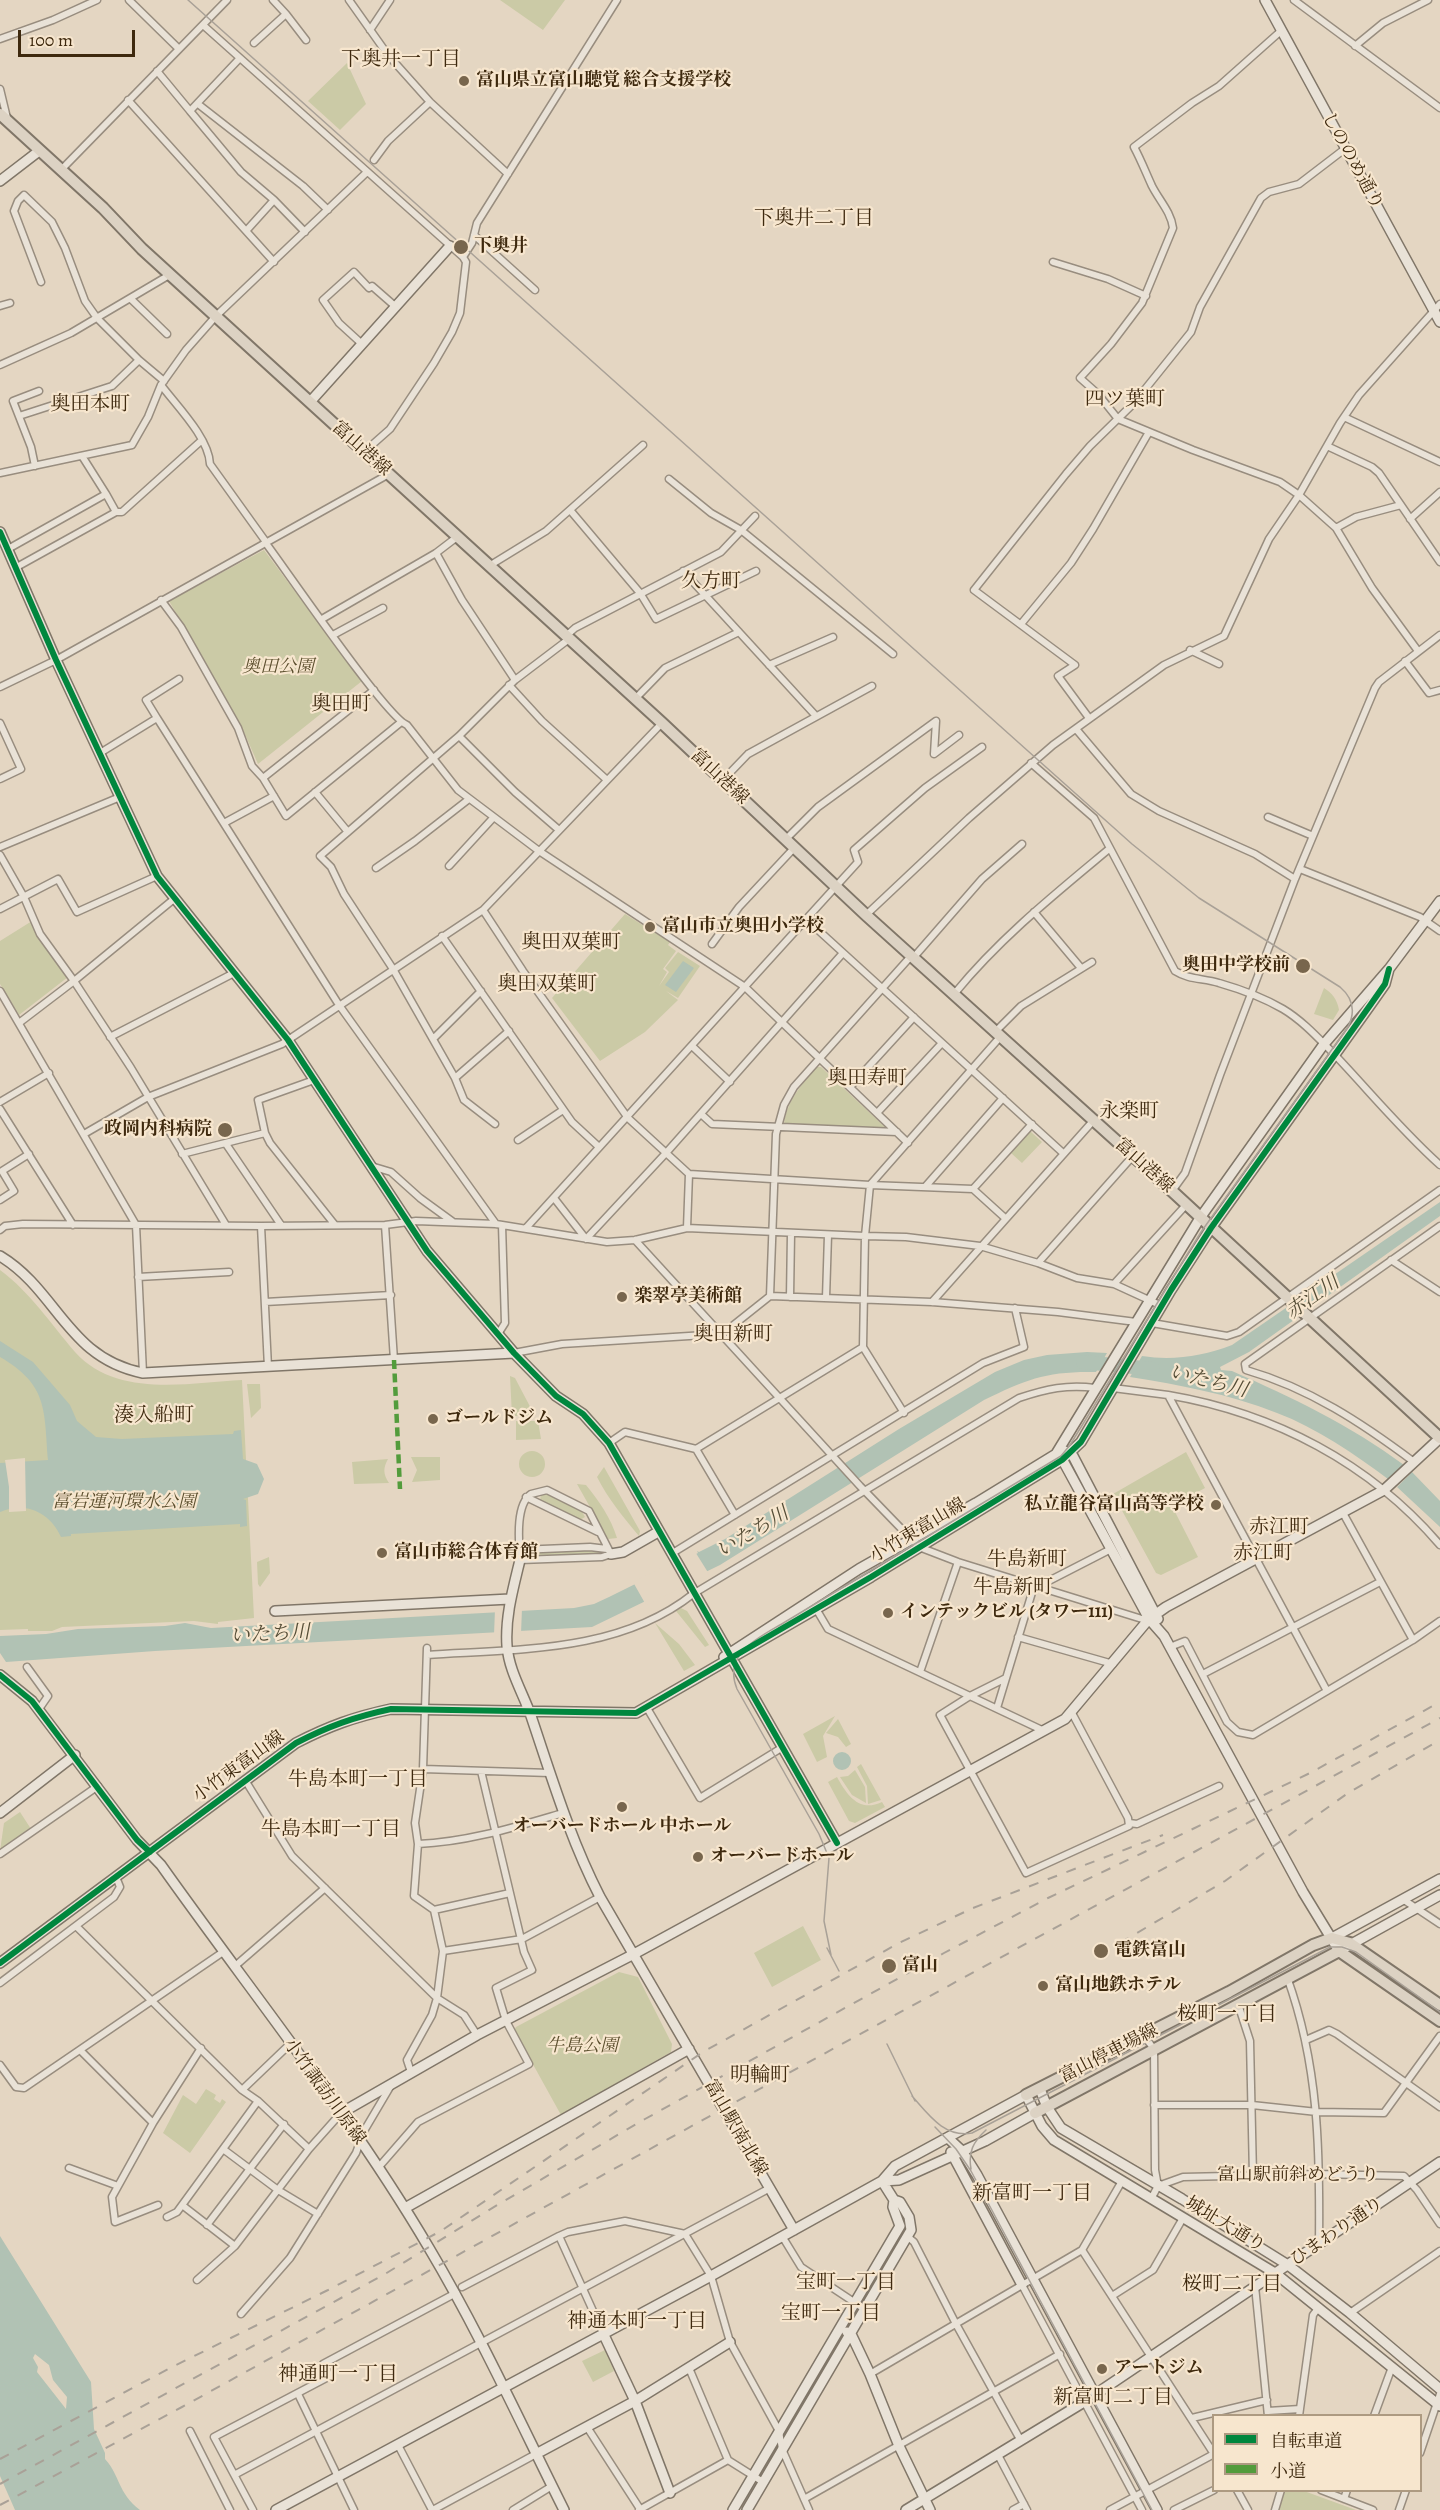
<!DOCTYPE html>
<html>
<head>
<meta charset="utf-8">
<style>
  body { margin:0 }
  #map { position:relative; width:1440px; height:2510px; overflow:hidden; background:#e4d6c2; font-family:Alegreya,"Noto Serif JP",serif }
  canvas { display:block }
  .legend { position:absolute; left:1212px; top:2414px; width:210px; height:78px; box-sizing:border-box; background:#f7e6ce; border:2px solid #ad9a81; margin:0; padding:8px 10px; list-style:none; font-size:18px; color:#3e290e }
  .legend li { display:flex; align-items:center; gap:12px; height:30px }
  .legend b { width:30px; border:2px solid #ad9a81 }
  .scale { position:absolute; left:18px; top:30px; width:117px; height:27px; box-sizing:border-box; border:3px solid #3e290e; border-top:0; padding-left:8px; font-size:18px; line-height:21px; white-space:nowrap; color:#3e290e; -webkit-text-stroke:4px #f7e6ce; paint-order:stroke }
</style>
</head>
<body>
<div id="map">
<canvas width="1440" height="2510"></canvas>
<ul class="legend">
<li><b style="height:8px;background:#00873e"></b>自転車道</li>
<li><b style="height:8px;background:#539c3c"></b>小道</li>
</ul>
<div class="scale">100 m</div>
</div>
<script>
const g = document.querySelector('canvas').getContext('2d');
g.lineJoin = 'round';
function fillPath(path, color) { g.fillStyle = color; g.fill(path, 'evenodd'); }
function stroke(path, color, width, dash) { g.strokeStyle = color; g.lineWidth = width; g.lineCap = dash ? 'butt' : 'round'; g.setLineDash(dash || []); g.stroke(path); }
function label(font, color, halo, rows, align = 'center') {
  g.font = font + ' Alegreya,"Noto Serif JP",serif'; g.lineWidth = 4.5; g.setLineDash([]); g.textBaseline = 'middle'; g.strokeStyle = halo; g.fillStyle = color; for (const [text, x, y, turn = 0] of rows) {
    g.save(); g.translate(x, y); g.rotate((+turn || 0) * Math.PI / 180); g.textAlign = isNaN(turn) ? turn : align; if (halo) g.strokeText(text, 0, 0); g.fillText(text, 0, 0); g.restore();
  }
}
fillPath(new Path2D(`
  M500 0H565L543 30Z
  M347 63 366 104 340 130 308 101Z
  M264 550 362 681 258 764 240 723 169 601Z
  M625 914 670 942 668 945 676 951 663 969 667 972 659 986 669 972 665 968 678 952 700 966 678 998 666 991 678 1000 645 1032 600 1061 552 998Z
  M32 921 40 941 68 977 19 1015 0 984V941Z
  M1324 988C1332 993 1337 999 1339 1010L1333 1020 1314 1014Z
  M816 1067H821L887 1129 784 1124C787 1100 802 1085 816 1067Z
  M1030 1131 1042 1142 1022 1163 1011 1153Z
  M0 1270C30 1292 51 1324 75 1352 116 1398 187 1383 242 1380L254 1618 218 1622V1624L194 1621 62 1627 52 1631H28V1629L0 1630Z
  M510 1376 515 1378 535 1416H512Z
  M247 1384H260L261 1408 251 1418Z
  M516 1421H538L541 1439 516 1440Z
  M519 1464a13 13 0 1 1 26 0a13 13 0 1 1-26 0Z
  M1186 1452 1205 1488 1172 1506 1198 1557 1161 1575 1156 1573 1113 1494Z
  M411 1457H440V1480L412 1482 417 1470Z
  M388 1459C383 1468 383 1474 389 1483L354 1484 352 1462Z
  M604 1467 640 1531 639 1536C624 1518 608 1499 597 1477Z
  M577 1484 586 1485C599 1501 611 1518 617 1538L608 1539Z
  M547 1493 581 1510 585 1517 580 1520 540 1500 541 1495Z
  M589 1549 598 1551 600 1554 535 1556 536 1552Z
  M269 1557 270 1573 260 1587 258 1584 257 1562Z
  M681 1608 687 1611 709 1645 705 1647 676 1611Z
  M655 1623 679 1644 695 1665 684 1671Z
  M835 1716 823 1736 827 1757 817 1762 803 1734Z
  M838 1719 851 1744 846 1747 838 1737 826 1733Z
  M861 1764 881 1800 868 1804 867 1786 857 1767Z
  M855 1770 865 1787 866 1803 852 1795 840 1777 848 1776Z
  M837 1777C847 1795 859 1813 882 1802L885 1807 855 1823 849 1821 828 1782Z
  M20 1812 31 1829 0 1851 4 1823Z
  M803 1926 821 1960 772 1987 754 1953Z
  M619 1972 638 1977 672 2044 671 2052 561 2115 514 2030 516 2027Z
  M206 2089 216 2095 214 2099 220 2103 222 2099 226 2102 190 2153 163 2133 183 2095 196 2104Z
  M605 2350 614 2371 593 2382 582 2361Z
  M1285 2491H1304L1356 2510H1278Z`), '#cbcaa6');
fillPath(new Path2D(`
  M683 961 694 968 676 992 665 985Z
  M1440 1202V1216L1249 1352 1220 1367 1221 1370 1232 1371C1291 1397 1350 1425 1404 1465L1388 1479C1354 1454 1317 1428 1277 1413 1229 1394 1180 1385 1130 1377L1142 1356C1173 1361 1203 1356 1232 1345Z
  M0 1341 33 1362 70 1405 77 1421 96 1437 122 1439 233 1434 234 1431 241 1430 243 1459 257 1464 264 1479 258 1494 243 1499 246 1500 247 1526 240 1527V1524L71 1534V1536L61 1537C50 1512 25 1501 0 1512V1463L48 1460C44 1409 48 1385 0 1357Z
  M1087 1352 1107 1353 1096 1372C1047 1371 1027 1379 984 1400L720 1565 592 1627 155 1651 6 1662 0 1653V1636L46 1634 78 1629 165 1626 185 1623 211 1628 574 1608 594 1604 609 1597 698 1553 697 1551 699 1552 725 1539 899 1429 995 1372 1024 1360 1047 1355Z
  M1412 1472 1440 1501V1527L1397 1487Z
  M833 1761a9 9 0 1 1 18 0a9 9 0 1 1-18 0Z
  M0 2236 91 2382 94 2429 105 2453V2459C121 2477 117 2492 140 2510H15L0 2476ZM35 2354 49 2365 53 2380 67 2397 66 2409 37 2372 38 2367 33 2358Z`), '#b1c2b4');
fillPath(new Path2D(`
  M25 1458 26 1511 9 1512V1487L5 1460Z
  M694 1550 709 1574 646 1605 633 1582 694 1552Z
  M522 1608 521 1634 494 1635 495 1609Z`), '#e4d6c2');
stroke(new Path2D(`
  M1083 1362 1153 1369`), '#b1c2b4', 14);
const street = new Path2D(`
  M129 0 179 49
  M349 0 388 55 430 102 508 174
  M1294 0 1440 108
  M286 14 306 40
  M203 25 463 257 466 262 460 313 452 332 434 363 390 429 364 452
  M370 30 390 0
  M1282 30 1219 86 1192 103 1134 147C1141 160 1146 173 1152 186 1159 200 1171 212 1173 228L1142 303 1111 344 1080 378 1098 394 1118 419 1193 450 1280 482 1299 495 1336 528 1372 588 1418 651
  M0 39 53 20 97 0
  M254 43 286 14 273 0
  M1355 46 1383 23 1428 0
  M157 71 190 111 240 58
  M0 89 7 118
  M128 100 274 262
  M198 104 303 186 328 210
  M190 111 241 172 274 200 246 231
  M374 160 388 141 430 102
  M61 170 227 0
  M274 200 305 232
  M474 235 535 290
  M463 257 472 243 477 223 617 0
  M1053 262 1108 279 1146 296
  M41 282 14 211 18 201 24 195 52 222 65 248 85 301 97 318 139 360
  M131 299 167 334
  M0 306 10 303
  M362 344 339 323 323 300 354 272 369 288 372 286 396 307
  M0 365 71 333 171 274
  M161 385C176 405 209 438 210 464L266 542
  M19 416 112 386 139 360 164 381
  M1344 417 1440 462
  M1327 446 1372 467 1379 473 1440 562
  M82 456 106 494
  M35 466 31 447 13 401 39 391
  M0 473 132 445 148 417 161 385 186 350 216 316 367 172
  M669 479 711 513 741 530 893 654
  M570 510 640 593 656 619 756 571
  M116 512H122L202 440
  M1410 519 1440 492
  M1336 528 1356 517 1401 505
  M457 537 436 553 462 600 515 680
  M265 542C286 570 387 718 407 725L458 790 539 851 745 987 908 1143
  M8 549 106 494 116 512 15 568
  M489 566 546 531 643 445
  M683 571 816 716
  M161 600 181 627 238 728 252 766 263 778 286 816 400 723
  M322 619 436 553
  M1021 624 1071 563 1093 529 1149 432
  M333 635 383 608
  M566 636 575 628 721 552 755 516
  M1190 650 1219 664
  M1405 661 1429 693 1440 690
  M769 665 833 637
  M509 685 542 721 607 780
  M0 687 56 660 389 474
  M635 699 665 668 739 632
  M157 718 146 700 179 679
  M1089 718 1058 676 1075 665 974 590 1066 474 1090 446 1134 403 1191 332 1200 307 1261 198 1269 192 1299 184 1346 148
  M936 721 934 754 959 735
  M0 723 21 769 0 779
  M1076 729 1131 794 1159 811 1255 854 1295 879
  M459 736 515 792 559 830
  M100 753 157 718 339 1005 496 1224
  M1031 763 1094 818 1175 971C1189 980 1203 978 1219 983 1240 989 1264 998 1283 1009 1303 1021 1319 1039 1335 1055 1370 1092 1402 1131 1440 1165
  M263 778 374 690
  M723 780 748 754 872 686
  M315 792 348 832
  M1268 817 1313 836
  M224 823 274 796
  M786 839 818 807 936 721
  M0 847 120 797
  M0 855 24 897 40 934 74 981 131 1068 226 1225
  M449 866 493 818
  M376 868 415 841 469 799
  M1300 869 1420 917 1440 931
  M0 909 58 879 77 912 157 876
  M483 910 523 971 628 1118 689 1174 870 1185 1001 1036
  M1034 912 1081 968
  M866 915 969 818 1053 745 1164 665 1224 636 1269 539 1299 495 1340 423 1359 395 1440 304
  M806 919 1063 1153
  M442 936 572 1122 599 1147
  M712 944 739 907 795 847
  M914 957 982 879 1022 844
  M0 991 136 1225 143 1373
  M955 993C1000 938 1055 894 1109 849
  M19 1023 74 981 174 899
  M996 1031 1021 1006 1092 962
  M110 1037 234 973
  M433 1039 481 991
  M692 1046 730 1082
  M455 1078 509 1031
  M314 1080 258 1100 265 1133 270 1143 335 1225
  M850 1087 914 1017
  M0 1102 49 1073
  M0 1109 73 1225
  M877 1113 942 1043
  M701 1114 712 1124 897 1132
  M495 1124 464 1100 455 1078 393 969 344 894 331 867 320 856 459 736 515 680 569 639
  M84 1134 148 1097 282 1044 483 910 662 723
  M518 1140 563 1110
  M226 1144 281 1225
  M182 1154 265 1133
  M371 1166 391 1172 420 1198 453 1222
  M925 1187 1003 1098
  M973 1189 1032 1124
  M1172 1191 1185 1173 1220 1075 1295 879 1375 688 1379 682 1440 635
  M554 1198 586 1239 666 1153 843 953
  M0 1200 14 1191 2 1171 29 1154
  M1005 1218 973 1189 870 1185 865 1236 906 1237 980 1246 1038 1263 1077 1278 1114 1284 1162 1306
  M385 1225 394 1360
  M261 1226 268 1367
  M526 1228 858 862 854 850 925 788 982 747
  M687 1228 689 1174
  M0 1230 5 1226 23 1224 261 1226 385 1225 416 1221 496 1224 607 1242 635 1240 687 1228 865 1236 863 1347 904 1413
  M635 1240 860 1486 919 1547 958 1562 1142 1619H1149
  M1391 1260 1440 1292
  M1038 1263 1132 1157
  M138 1277 229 1272
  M1114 1284 1186 1205
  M770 1296 776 1134 784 1105 794 1087 912 955
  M790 1297 791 1234
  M826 1298 828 1235
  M265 1302 391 1295
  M932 1302 1093 1121
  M1152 1323 1227 1336 1239 1332 1440 1190
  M498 1334 505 1323 502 1225
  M514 1353 562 1344 705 1335 726 1331 770 1296 932 1302 1058 1312 1136 1322
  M1113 1388 1168 1395 1327 1691
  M1168 1395C1274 1413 1370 1463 1440 1545
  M609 1443 625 1432 696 1449 863 1347
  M696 1449 735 1515
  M1414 1462C1362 1423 1309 1388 1246 1370L1245 1364 1440 1226
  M547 1490 589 1511 611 1554 602 1557 520 1560C519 1543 515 1505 531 1494Z
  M526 1497 598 1532
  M1343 1513 1413 1640
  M519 1550 590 1547 607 1549
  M671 1554 983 1363 1024 1347 1015 1308
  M1037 1587 1111 1549
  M815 1607 828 1629 1044 1731
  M1018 1637 1113 1664
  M1170 1647 1185 1641 1227 1722 1238 1732 1253 1735 1413 1640 1440 1621
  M427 1655C517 1649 619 1653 693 1594L1019 1398C1046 1389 1068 1384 1095 1388
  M27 1667 48 1696 39 1709
  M920 1672 958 1562
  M1203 1674 1380 1582
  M1006 1678 970 1696 940 1715 1026 1873 1129 1826 1128 1818 1072 1713
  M647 1708 700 1798 783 1747
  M997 1708 1034 1586
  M423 1769 550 1773
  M245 1780 292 1856 437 1998 464 2015 477 2035
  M1129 1823 1137 1824 1219 1786
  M418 1844C468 1842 515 1827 563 1813
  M0 1854 98 1786
  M1404 1900 1440 1924
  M434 1910 510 1893
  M76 1926 242 2090 258 2101 309 2149
  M443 1951 522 1939 600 1897
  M234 1967 325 1888
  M1287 1977C1319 2065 1320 2152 1319 2244
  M0 1983 114 1897 120 1887 116 1877
  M1238 2004 1250 2041 1253 2176
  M1144 2036 1154 2049 1155 2170 1158 2186
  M1306 2040 1329 2030 1337 2034 1440 2107
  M80 2050 153 2123
  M0 2065 16 2087 24 2088 223 1952
  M411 2072 407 2060 432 2015 437 1998 443 1951 434 1910 414 1896 418 1844 415 1823 423 1769 427 1648
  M242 2090 290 2044
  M1154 2105H1252L1317 2112 1384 2113 1440 2036
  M223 2149 278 2190 318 2214
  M69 2168 118 2186
  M378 2168 418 2122 529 2064 506 2021 496 1988 532 1970 524 1952 481 1771
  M1151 2199 1158 2186 1183 2177 1320 2174 1404 2176 1417 2190 1440 2224
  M158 2205 115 2222 112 2197 153 2123 201 2048
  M182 2205 235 2246
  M167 2217 177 2212 258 2101
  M207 2225 284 2124
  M782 2236 801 2267 866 2310
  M908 2237 914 2242 956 2324 1021 2441
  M1082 2250 1214 2454
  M197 2280 235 2246 309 2149 341 2113
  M1022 2285 1142 2510
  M1255 2286 1268 2416
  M462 2287 559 2236
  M1112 2296 1153 2270 1183 2218
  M1350 2313 1440 2251
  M241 2314 290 2258 356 2153 364 2131 390 2087
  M603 2333 559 2236 568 2232 625 2221 685 2234 711 2276 730 2342 779 2431 782 2449 809 2510
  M689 2368 728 2460
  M870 2374 1082 2250 1122 2181
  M298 2394 354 2510
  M1268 2411 1300 2409
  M1299 2416 1313 2315 1319 2307
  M1374 2416 1392 2367
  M1192 2418 1267 2400
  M587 2427 640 2509
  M190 2431 230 2510
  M398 2445 432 2510
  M1420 2453 1440 2394
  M998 2455 1027 2510
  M236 2474 770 2188
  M1237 2490 1248 2510
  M1321 2490 1373 2510
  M804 2499 1060 2354
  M1344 2499 1347 2490
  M253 2510 214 2437 330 2376 323 2364 456 2293
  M433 2510 536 2454
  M513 2510 552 2486
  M639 2510 728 2460 763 2482
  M1013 2510 1024 2504
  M1110 2510 1214 2454
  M1174 2510 1214 2490
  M1275 2510 1281 2490
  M1399 2510 1406 2490`);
const secondary = new Path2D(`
  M1265 0 1440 322
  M0 181 39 151
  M310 402 450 246
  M0 532 56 660 157 876 288 1040 427 1251 514 1353 556 1396 583 1414 609 1443 837 1843
  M0 1256C58 1291 67 1358 143 1373L514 1353
  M1065 1451 1073 1456 1158 1619
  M1061 1457 1142 1606 1149 1619 1164 1636 1303 1892 1339 1951 1440 1895
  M611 1554 623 1552 658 1532
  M520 1560C513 1589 505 1617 507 1646 509 1671 523 1693 531 1716 552 1778 570 1839 600 1897L794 2230
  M275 1611 510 1599
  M724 1657 859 1569 976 1503 1056 1454 1200 1218 1324 1044 1389 969 1440 901
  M0 1675 32 1701 137 1840 161 1865C251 1992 350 2114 429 2248 479 2332 520 2422 564 2510
  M0 1813 75 1755
  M1332 1938 1440 1879
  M0 1963 296 1743C329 1726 354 1717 391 1709L636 1713 871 1577 1062 1460 1081 1442 1171 1290 1211 1228 1371 1004 1385 984 1389 969
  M1040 2089 1047 2107 1061 2128 1182 2199 1288 2265 1350 2313 1440 2389
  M341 2113 477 2035 634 1954 1065 1719 1149 1619 1166 1607 1384 1490 1440 1438
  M948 2138 962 2151 977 2175 1157 2510
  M951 2152 1022 2285
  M882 2181 899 2180 985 2141 1035 2113
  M405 2208 689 2049
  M847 2332 851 2334 870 2374 899 2446 930 2510
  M603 2333 635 2401 670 2493
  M536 2454 635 2401 730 2342
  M276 2510 711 2276 882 2181 895 2166 1026 2095 1042 2126 1054 2140 1275 2273 1440 2406
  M733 2510 894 2236 900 2226 893 2207 894 2200
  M747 2510 911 2230 909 2217 900 2202 894 2200 882 2181
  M906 2510 1084 2402 1440 2162`);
const primary = new Path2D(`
  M0 114 103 208 142 249 662 723 866 915 1172 1191 1440 1438
  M1026 2095 1229 1992 1313 1945 1332 1938 1350 1943 1440 2005
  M1035 2113 1339 1951 1440 2021`);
stroke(street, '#988d7f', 9);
stroke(secondary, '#807668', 12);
stroke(primary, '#807668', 14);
stroke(street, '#e9e2d7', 6);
stroke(secondary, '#e9e2d7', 9);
stroke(primary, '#dcd2c3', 10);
stroke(new Path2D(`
  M188 0 1132 844 1199 898 1340 987C1353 998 1356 1011 1348 1027L1201 1232 1070 1445 1061 1456 785 1622C760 1637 722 1653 737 1689L819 1834 829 1858 824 1921 831 1955
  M827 1948 839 1971
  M887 2044 915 2101
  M912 2096C928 2114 944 2138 972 2133L1330 1947H1342L1356 1952 1440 2012
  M935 2127 956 2149 971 2171 1152 2510
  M971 2169C968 2152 973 2142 986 2130`), '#a9a197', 1.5);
stroke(new Path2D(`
  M1120 1943 1225 1881 1348 1793 1440 1740
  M0 2459 170 2368 328 2290 441 2231 703 2052 899 1943 973 1908 1163 1835
  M0 2484 385 2274 499 2204 645 2119 944 1953 1048 1898 1310 1773 1440 1702
  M0 2505 182 2407 719 2111 1440 1718`), '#a9a197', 2, [10, 10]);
stroke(new Path2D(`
  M394 1360 400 1489`), '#539c3c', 4.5, [9, 4.5]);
stroke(new Path2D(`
  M0 532 56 660 157 876 288 1040 427 1251 514 1353 556 1396 583 1414 609 1443 837 1843
  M0 1675 32 1701 137 1840 150 1852
  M0 1963 296 1743C329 1726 354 1717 391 1709L636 1713 871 1577 1062 1460 1081 1442 1171 1290 1211 1228 1371 1004 1385 984 1389 969`), '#00873e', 6);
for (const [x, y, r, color] of [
  [464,81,6,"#78664d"],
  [461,247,8,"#78664d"],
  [650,927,6,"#78664d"],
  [1303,966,8,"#78664d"],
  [225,1130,8,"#78664d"],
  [622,1297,6,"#78664d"],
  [433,1419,6,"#78664d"],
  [1216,1505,6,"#78664d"],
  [382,1553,6,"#78664d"],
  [888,1613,6,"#78664d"],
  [622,1807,6,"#78664d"],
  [698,1857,6,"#78664d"],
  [1101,1951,8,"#78664d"],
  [889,1966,8,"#78664d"],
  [1043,1986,6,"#78664d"],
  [1102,2369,6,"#78664d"]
]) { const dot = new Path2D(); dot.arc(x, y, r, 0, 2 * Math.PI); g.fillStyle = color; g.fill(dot); stroke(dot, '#f7e6ce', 2); }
label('bold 18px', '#3e290e', '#f7e6ce', [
  ["富山県立富山聴覚 総合支援学校",476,81],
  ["下奥井",474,247],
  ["富山市立奥田小学校",662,927],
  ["奥田中学校前",1290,966,"right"],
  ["政岡内科病院",212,1130,"right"],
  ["楽翠亭美術館",634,1297],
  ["ゴールドジム",445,1419],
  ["私立龍谷富山高等学校",1204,1505,"right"],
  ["富山市総合体育館",394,1553],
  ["インテックビル (タワー111)",900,1613],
  ["オーバードホール 中ホール",622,1827,"center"],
  ["オーバードホール",710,1857],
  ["電鉄富山",1114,1951],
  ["富山",902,1966],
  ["富山地鉄ホテル",1055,1986],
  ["アートジム",1114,2369]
], 'left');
label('18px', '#3e290e', '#f7e6ce', [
  ["しののめ通り",1352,161,61],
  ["富山港線",361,449,42],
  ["富山港線",719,777,43],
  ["富山港線",1144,1166,42],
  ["小竹東富山線",918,1531,-31],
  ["小竹東富山線",239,1767,-36],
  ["富山停車場線",1109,2054,-27],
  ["小竹諏訪川原線",324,2092,54],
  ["富山駅南北線",735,2128,60],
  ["富山駅前斜めどうり",1298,2176],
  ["城址大通り",1225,2225,31],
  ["ひまわり通り",1337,2232,-34]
]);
label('italic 18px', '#5c4f2e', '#f7e6ce', [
  ["奥田公園",278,668],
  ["富岩運河環水公園",124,1503],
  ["牛島公園",582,2047]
]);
label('20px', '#3e290e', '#f7e6ce', [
  ["下奥井一丁目",401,60],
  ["下奥井二丁目",814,219],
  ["四ツ葉町",1125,400],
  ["奥田本町",90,405],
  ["久方町",711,582],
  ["奥田町",341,705],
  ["奥田双葉町",571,943],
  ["奥田双葉町",547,985],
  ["奥田寿町",867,1079],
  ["永楽町",1129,1112],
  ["奥田新町",733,1335],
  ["湊入船町",154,1416],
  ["赤江町",1279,1528],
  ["赤江町",1263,1554],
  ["牛島新町",1027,1560],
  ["牛島新町",1013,1588],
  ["牛島本町一丁目",358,1780],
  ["牛島本町一丁目",331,1830],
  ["桜町一丁目",1227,2015],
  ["明輪町",760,2076],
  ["新富町一丁目",1032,2194],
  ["宝町一丁目",846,2283],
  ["桜町二丁目",1232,2285],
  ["宝町一丁目",831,2314],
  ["神通本町一丁目",637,2322],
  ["神通町一丁目",338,2375],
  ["新富町二丁目",1113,2398]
]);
label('italic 20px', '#554d36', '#f7e6ce', [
  ["赤江川",1313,1298,-35],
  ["いたち川",1208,1382,14],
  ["いたち川",753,1533,-31],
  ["いたち川",270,1635,-3]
]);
</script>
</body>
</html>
